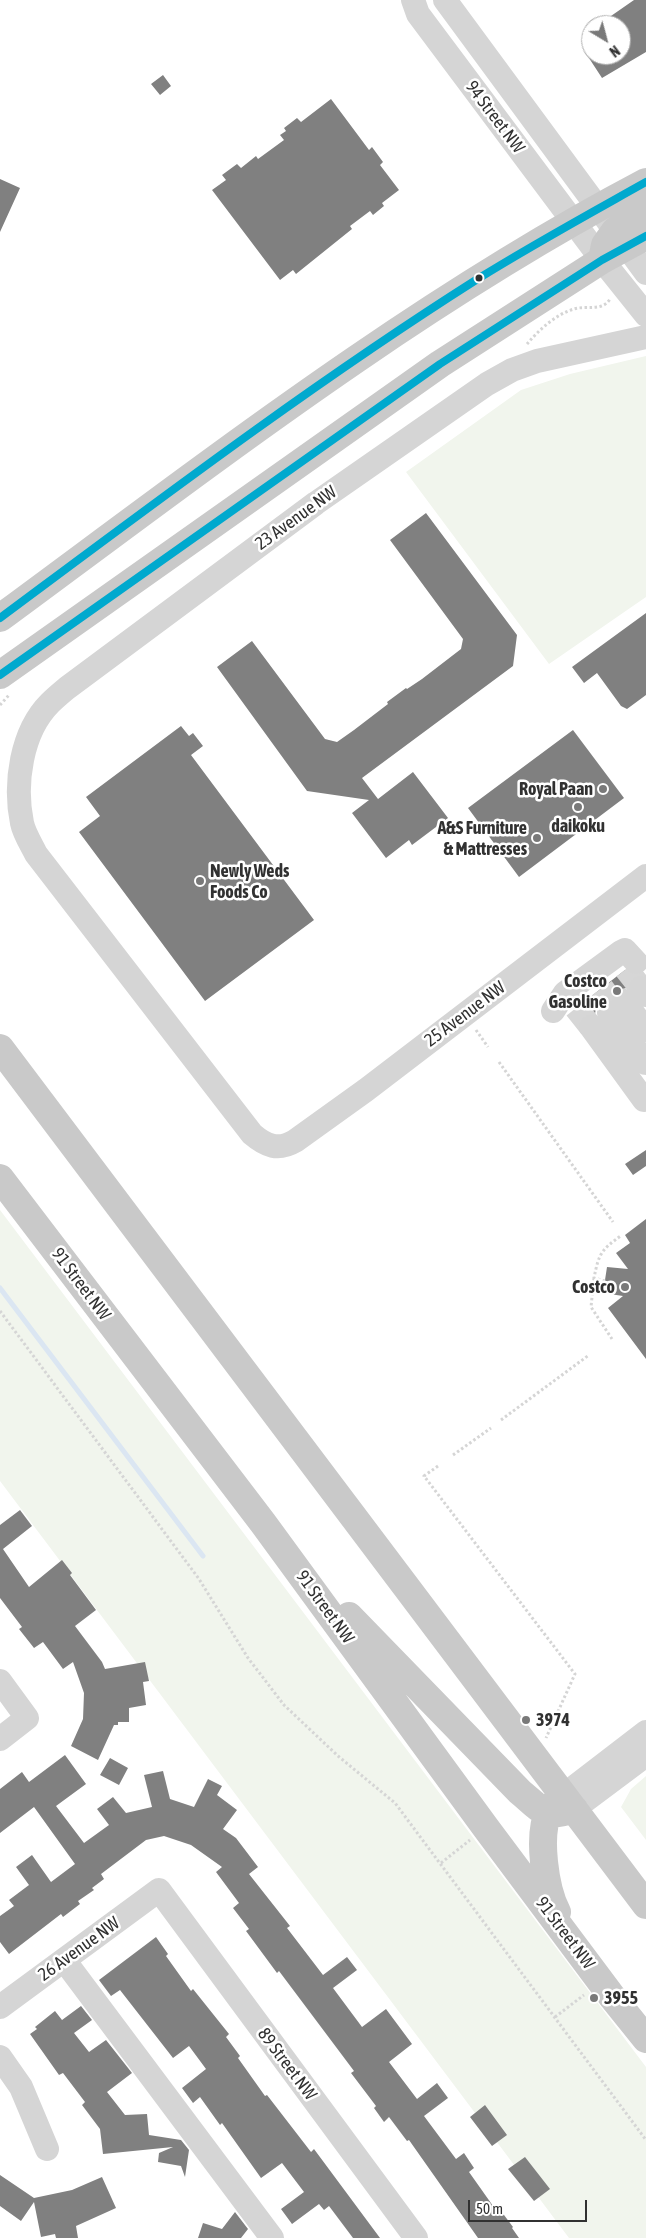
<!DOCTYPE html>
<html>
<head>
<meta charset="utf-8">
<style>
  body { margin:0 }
  #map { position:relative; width:646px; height:2238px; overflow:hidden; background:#fff; font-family:"Asap Condensed",sans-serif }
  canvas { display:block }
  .north { position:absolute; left:581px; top:15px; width:50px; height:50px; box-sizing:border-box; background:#fff; border:1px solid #adadad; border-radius:50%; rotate:143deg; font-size:14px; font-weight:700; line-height:20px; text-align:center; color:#313131 }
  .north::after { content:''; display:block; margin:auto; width:18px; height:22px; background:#797979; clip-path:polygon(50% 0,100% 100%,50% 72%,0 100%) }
  .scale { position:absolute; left:468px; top:2200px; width:119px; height:22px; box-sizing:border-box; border:2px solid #313131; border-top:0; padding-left:6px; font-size:15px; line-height:18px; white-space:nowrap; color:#313131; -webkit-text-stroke:4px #fff; paint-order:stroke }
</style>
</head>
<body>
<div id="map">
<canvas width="646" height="2238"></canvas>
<div class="north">N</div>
<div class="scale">50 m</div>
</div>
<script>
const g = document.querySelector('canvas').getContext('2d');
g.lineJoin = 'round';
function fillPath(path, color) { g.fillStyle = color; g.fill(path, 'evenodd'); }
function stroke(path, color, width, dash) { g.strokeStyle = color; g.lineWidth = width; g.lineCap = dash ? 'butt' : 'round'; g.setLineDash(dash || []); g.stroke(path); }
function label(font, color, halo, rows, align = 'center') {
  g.font = font + ' "Asap Condensed",sans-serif'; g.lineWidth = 5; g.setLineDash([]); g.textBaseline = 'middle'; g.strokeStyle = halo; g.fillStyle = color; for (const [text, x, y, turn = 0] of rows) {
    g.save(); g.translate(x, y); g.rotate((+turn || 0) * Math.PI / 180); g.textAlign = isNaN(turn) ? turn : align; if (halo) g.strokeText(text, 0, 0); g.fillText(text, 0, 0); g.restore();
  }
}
fillPath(new Path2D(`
  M646 356V597L549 664 406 472 521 390 570 374Z
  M0 1210 646 2067V2238H569L0 1481Z
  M646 1776V1840L621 1807 631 1789Z`), '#f1f5ed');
stroke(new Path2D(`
  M0 1288 203 1556`), '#dbe6f2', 5);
fillPath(new Path2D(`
  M634 0H646V52L602 78 587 55H621V25H598Z
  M163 75 171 86 160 95 151 84Z
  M331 99 369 150 372 147 383 162 380 165 399 190 382 203 384 206 373 215 370 211 350 226 352 229 296 274 293 270 280 280 212 190 226 180 222 175 237 164 241 168 256 156 258 159 284 140 280 135 286 131 284 128 297 118 301 122Z
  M0 179 20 188 0 232Z
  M426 513 517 635 513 666 362 778 378 799 413 772 448 818 412 845 409 840 386 858 352 813 369 800 307 791 217 667 252 641 325 739 337 742 354 730 388 704 387 702 406 688 407 689 422 679 461 649 463 639 390 540Z
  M646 613V695L627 709 621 706 597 673 584 683 572 667Z
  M181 726 189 736 193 733 203 746 191 755 314 920 205 1001 79 832 100 816 86 797Z
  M573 730 624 798 519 877 468 808Z
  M625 970 631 975H637L629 982 627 988 616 990 611 1000 600 1002 596 1008 595 1014 589 1013 582 1016 576 1008Z
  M646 1150V1166L633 1175 625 1164Z
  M646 1219V1359L608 1308 623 1296 603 1293 607 1267 628 1269 616 1253 630 1243 625 1235Z
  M20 1510 32 1526 3 1549 29 1587 62 1560 72 1573 70 1575 96 1610 75 1626 102 1662 105 1669 145 1662 149 1681 143 1682 146 1705 129 1708V1722H118V1725H114L98 1760 71 1746 83 1719 84 1693 73 1662 63 1669 43 1642 34 1648 19 1629 22 1627 0 1598V1525Z
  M65 1755 86 1784 56 1806 84 1843 109 1825 97 1809 113 1797 126 1813 152 1807 144 1775 163 1771 170 1799 194 1807 208 1779 222 1786 217 1795 237 1810 223 1829 236 1838 258 1867 249 1874 290 1926 287 1928 323 1975 347 1957 357 1970 333 1988 362 2027 386 2009 412 2044 389 2062 417 2099 437 2083 448 2098 424 2116 456 2159 464 2153 474 2168 469 2172 498 2213 501 2211 513 2227 512 2228 519 2238H478L409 2140 407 2141 389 2117 384 2122 374 2108 376 2106 351 2073 354 2071 279 1971 277 1973 246 1931 249 1929 233 1908 239 1903 216 1872 222 1867 191 1845 164 1836 146 1840 101 1874 104 1879 92 1888 94 1890 78 1901 80 1904 63 1917 61 1914 9 1954 0 1942V1916L14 1906 9 1900 29 1885 16 1867 32 1855 51 1882 75 1864 34 1807 0 1833V1789L22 1772 29 1782Z
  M110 1758 128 1768 119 1785 100 1775Z
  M156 1937 168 1954 166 1956 191 1991 193 1989 229 2034 226 2037 240 2056 238 2058 265 2096 267 2095 311 2152 314 2149 380 2238H353L329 2206 324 2210 319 2204 292 2224 281 2209 304 2192 282 2163 261 2178 222 2123 220 2125 200 2097 193 2103 182 2088 206 2069 189 2046 173 2058 120 1990 111 1996 99 1980Z
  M81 2006 92 2020 74 2033 89 2052 106 2040 132 2073 107 2092 125 2115 147 2114 149 2135 181 2140 189 2150 185 2177 181 2166 158 2162 159 2153 173 2147 103 2154 100 2129 82 2105 85 2102 63 2073 59 2075 30 2034 37 2029 35 2027 55 2011 62 2020Z
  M485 2105 507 2135 492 2146 470 2117Z
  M525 2157 550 2189 534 2201 508 2169Z
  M0 2175 34 2198 72 2190 102 2177 116 2208 76 2226 78 2238H56L55 2234 41 2237 34 2202 21 2221 0 2206Z
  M235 2212 248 2229 241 2238H198L203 2223 222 2229Z`), '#808080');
stroke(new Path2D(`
  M626 969 641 988
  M602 988 616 1007
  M576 1008 591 1027`), '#d6d6d6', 24, [24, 12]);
stroke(new Path2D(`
  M527 344C539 330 556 314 574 309 587 305 602 312 610 299
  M0 705 10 694
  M476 1030 488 1047
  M499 1062 613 1222
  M594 1278 591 1307 612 1339
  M605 1281 594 1278C599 1253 601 1250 622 1235
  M0 1311 199 1579 248 1658 284 1705 338 1756 395 1803 646 2140
  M501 1420 589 1355
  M453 1455 491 1428
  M438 1466 424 1476 575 1674 546 1738
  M441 1863 470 1840
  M555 2017 584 1995`), '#d5d5d5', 3, [2.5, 2.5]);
stroke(new Path2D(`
  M413 0 418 14 602 260 646 315
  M445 0 646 273
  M646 337 537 361 512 370 487 384 316 503 67 688C61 693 55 698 50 703 21 732 14 784 22 823 24 833 31 844 36 854L252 1134C266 1146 278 1151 295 1141L366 1090 646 876
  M641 988 646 995
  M624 1001 646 1030
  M553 1011 565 993 621 952 625 950 636 962
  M609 1013 646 1063
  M591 1027 644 1100
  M0 1681 27 1718 0 1739
  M564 1795 646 1732
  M574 1809 646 1755
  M64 1960 272 2238
  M0 2007 159 1890 416 2238
  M0 2057 21 2087 47 2149`), '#d5d5d5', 24);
stroke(new Path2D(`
  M602 260 605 245 615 231 646 209
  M0 618C209 464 416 303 646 182
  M0 675 440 364 602 260 646 236
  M0 1048 646 1905
  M0 1178 263 1523 486 1828 613 1998 646 2039
  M349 1616 520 1792C542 1810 545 1820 574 1809
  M557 1912C545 1889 537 1835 549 1811 551 1806 555 1803 559 1799`), '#c9c9c9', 28);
stroke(new Path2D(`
  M0 618C156 502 312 384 476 280 532 245 589 214 646 182
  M0 675 440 364 602 260 646 236`), '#00a9ce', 8);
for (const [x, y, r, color] of [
  [479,278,4.5,"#313131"],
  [603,789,5,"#797979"],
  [578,807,5,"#797979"],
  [537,838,5,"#797979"],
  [200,881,5,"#797979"],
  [617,991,5,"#797979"],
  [625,1287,5,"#797979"],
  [526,1720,5,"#797979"],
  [594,1998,5,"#797979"]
]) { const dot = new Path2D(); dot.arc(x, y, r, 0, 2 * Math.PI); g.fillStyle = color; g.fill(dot); stroke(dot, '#fff', 2); }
label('18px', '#313131', '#fff', [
  ["94 Street NW",495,117,53],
  ["23 Avenue NW",296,518,-36],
  ["25 Avenue NW",465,1014,-37],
  ["91 Street NW",81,1284,53],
  ["91 Street NW",325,1607,54],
  ["91 Street NW",565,1933,53],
  ["26 Avenue NW",79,1949,-36],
  ["89 Street NW",287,2064,53]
]);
label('bold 18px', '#313131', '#fff', [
  ["Royal Paan",593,789],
  ["daikoku",578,826,"center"],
  ["A&S Furniture",527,828],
  ["& Mattresses",527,849],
  ["Newly Weds",210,871,"left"],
  ["Foods Co",210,892,"left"],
  ["Costco",607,981],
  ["Gasoline",607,1002],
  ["Costco",615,1287],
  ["3974",536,1720,"left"],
  ["3955",604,1998,"left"]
], 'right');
</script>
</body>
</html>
